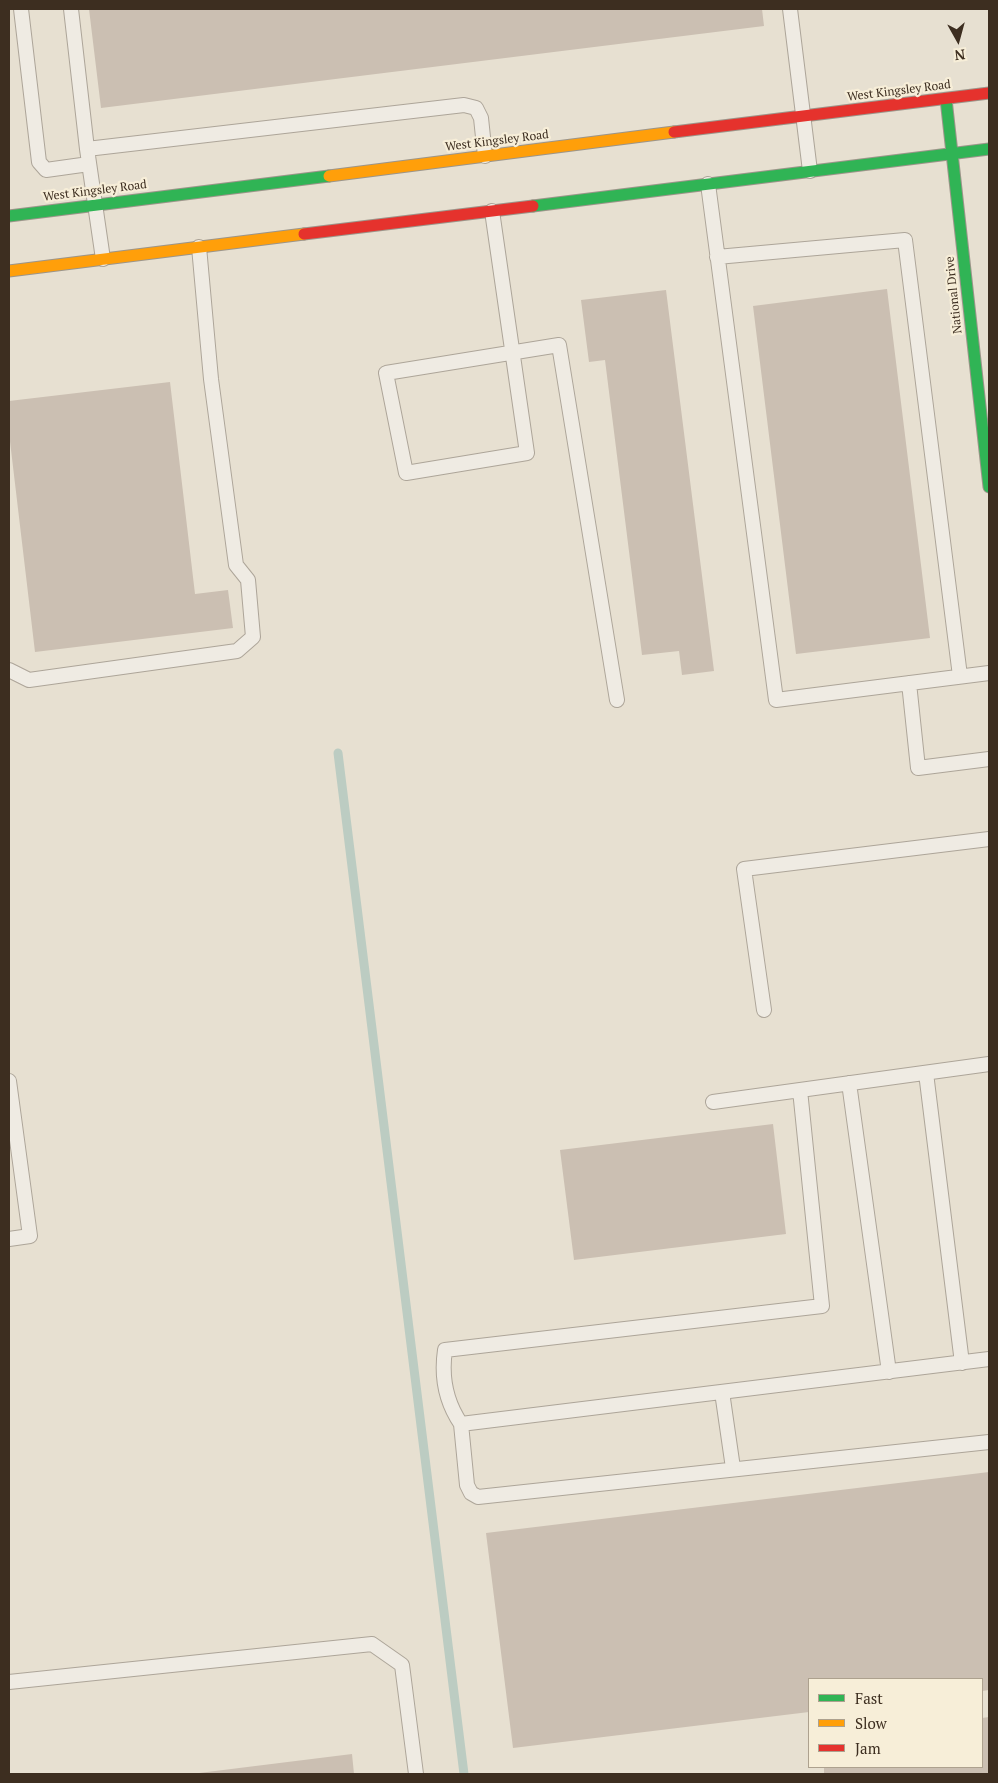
<!DOCTYPE html>
<html>
<head>
<meta charset="utf-8">
<style>
  body { margin:0 }
  #map { position:relative; width:998px; height:1783px; overflow:hidden; background:#e7e0d1; font-family:"PT Serif",serif }
  canvas { display:block }
  .frame { position:absolute; inset:0; border:10px solid #3d2e20; pointer-events:none }
  .legend { position:absolute; left:808px; top:1678px; width:175px; height:90px; box-sizing:border-box; background:#f7eed8; border:1px solid #ada18e; margin:0; padding:6px 9px; list-style:none; font-size:15px; color:#3d2e20 }
  .legend li { display:flex; align-items:center; gap:10px; height:25px }
  .legend b { width:25px; border:1px solid #ada18e }
  .north { position:absolute; left:933px; top:15px; width:50px; height:50px; -webkit-text-stroke:4px #f7eed8; paint-order:stroke; rotate:173deg; font-size:14px; font-weight:700; line-height:20px; text-align:center; color:#3d2e20 }
  .north::after { content:''; display:block; margin:auto; width:18px; height:22px; background:#3d2e20; clip-path:polygon(50% 0,100% 100%,50% 72%,0 100%) }
</style>
</head>
<body>
<div id="map">
<canvas width="998" height="1783"></canvas>
<div class="frame"></div>
<ul class="legend">
<li><b style="height:6px;background:#30b455"></b>Fast</li>
<li><b style="height:6px;background:#ff9f0a"></b>Slow</li>
<li><b style="height:6px;background:#e5322d"></b>Jam</li>
</ul>
<div class="north">N</div>
</div>
<script>
const g = document.querySelector('canvas').getContext('2d');
g.lineJoin = 'round';
function stroke(path, color, width, dash) { g.strokeStyle = color; g.lineWidth = width; g.lineCap = dash ? 'butt' : 'round'; g.setLineDash(dash || []); g.stroke(path); }
function fillPath(path, color) { g.fillStyle = color; g.fill(path, 'evenodd'); }
function label(font, color, halo, rows, align = 'center') {
  g.font = font + ' "PT Serif",serif'; g.lineWidth = 4.5; g.setLineDash([]); g.textBaseline = 'middle'; g.strokeStyle = halo; g.fillStyle = color; for (const [text, x, y, turn = 0] of rows) {
    g.save(); g.translate(x, y); g.rotate((+turn || 0) * Math.PI / 180); g.textAlign = isNaN(turn) ? turn : align; if (halo) g.strokeText(text, 0, 0); g.fillText(text, 0, 0); g.restore();
  }
}
stroke(new Path2D(`
  M338 753 464 1774`), '#bcccc2', 9);
fillPath(new Path2D(`
  M89 9H762L764 26 101 108Z
  M887 289 930 638 796 654 753 306Z
  M666 290 714 671 682 675 679 651 642 655 605 360 589 362 581 300Z
  M170 382 195 594 228 590 233 628 35 652 9 433V401Z
  M773 1124 786 1234 574 1260 560 1150Z
  M989 1472V1690L982 1691V1679H809V1712L513 1748 486 1533Z
  M989 1717V1774H824V1767H982V1718Z
  M352 1754 354 1774H199V1773Z`), '#cbbfb2');
const lane = new Path2D(`
  M21 9 39 162 46 170 89 164
  M71 9 87 149 103 259
  M790 9 810 171
  M87 149 464 105 476 108 481 118 485 156
  M708 184 776 700 989 673
  M492 211 527 453 406 473 386 373 559 345 617 700
  M717 257 905 240 960 676
  M9 670 29 680 237 651 253 637 248 580 236 565 211 379 199 247
  M909 683 918 768 989 759
  M764 1010 744 869 989 839
  M926 1073 962 1363
  M9 1081 30 1236 9 1239
  M849 1083 889 1372
  M800 1090 822 1306 445 1350C441 1377 446 1402 461 1424L989 1359
  M713 1102 989 1064
  M722 1392 733 1468
  M461 1424 467 1485 471 1493 478 1497 989 1442
  M9 1682 372 1644 402 1665 416 1774`);
const fast = new Path2D(`
  M946 99 989 487
  M533 206 989 149
  M9 216 329 176`);
const slow = new Path2D(`
  M329 176 674 132
  M9 271 304 234`);
const jam = new Path2D(`
  M674 132 989 93
  M304 234 533 206`);
stroke(lane, '#ada599', 16);
stroke(fast, '#9c958a', 13);
stroke(slow, '#9c958a', 13);
stroke(jam, '#9c958a', 13);
stroke(lane, '#efebe3', 14);
stroke(fast, '#30b455', 11);
stroke(slow, '#ff9f0a', 11);
stroke(jam, '#e5322d', 11);
label('12px', '#3d2e20', '#f7eed8', [
  ["West Kingsley Road",899,91,-7],
  ["West Kingsley Road",497,141,-7],
  ["West Kingsley Road",95,191,-7],
  ["National Drive",954,295,-96]
]);
</script>
</body>
</html>
